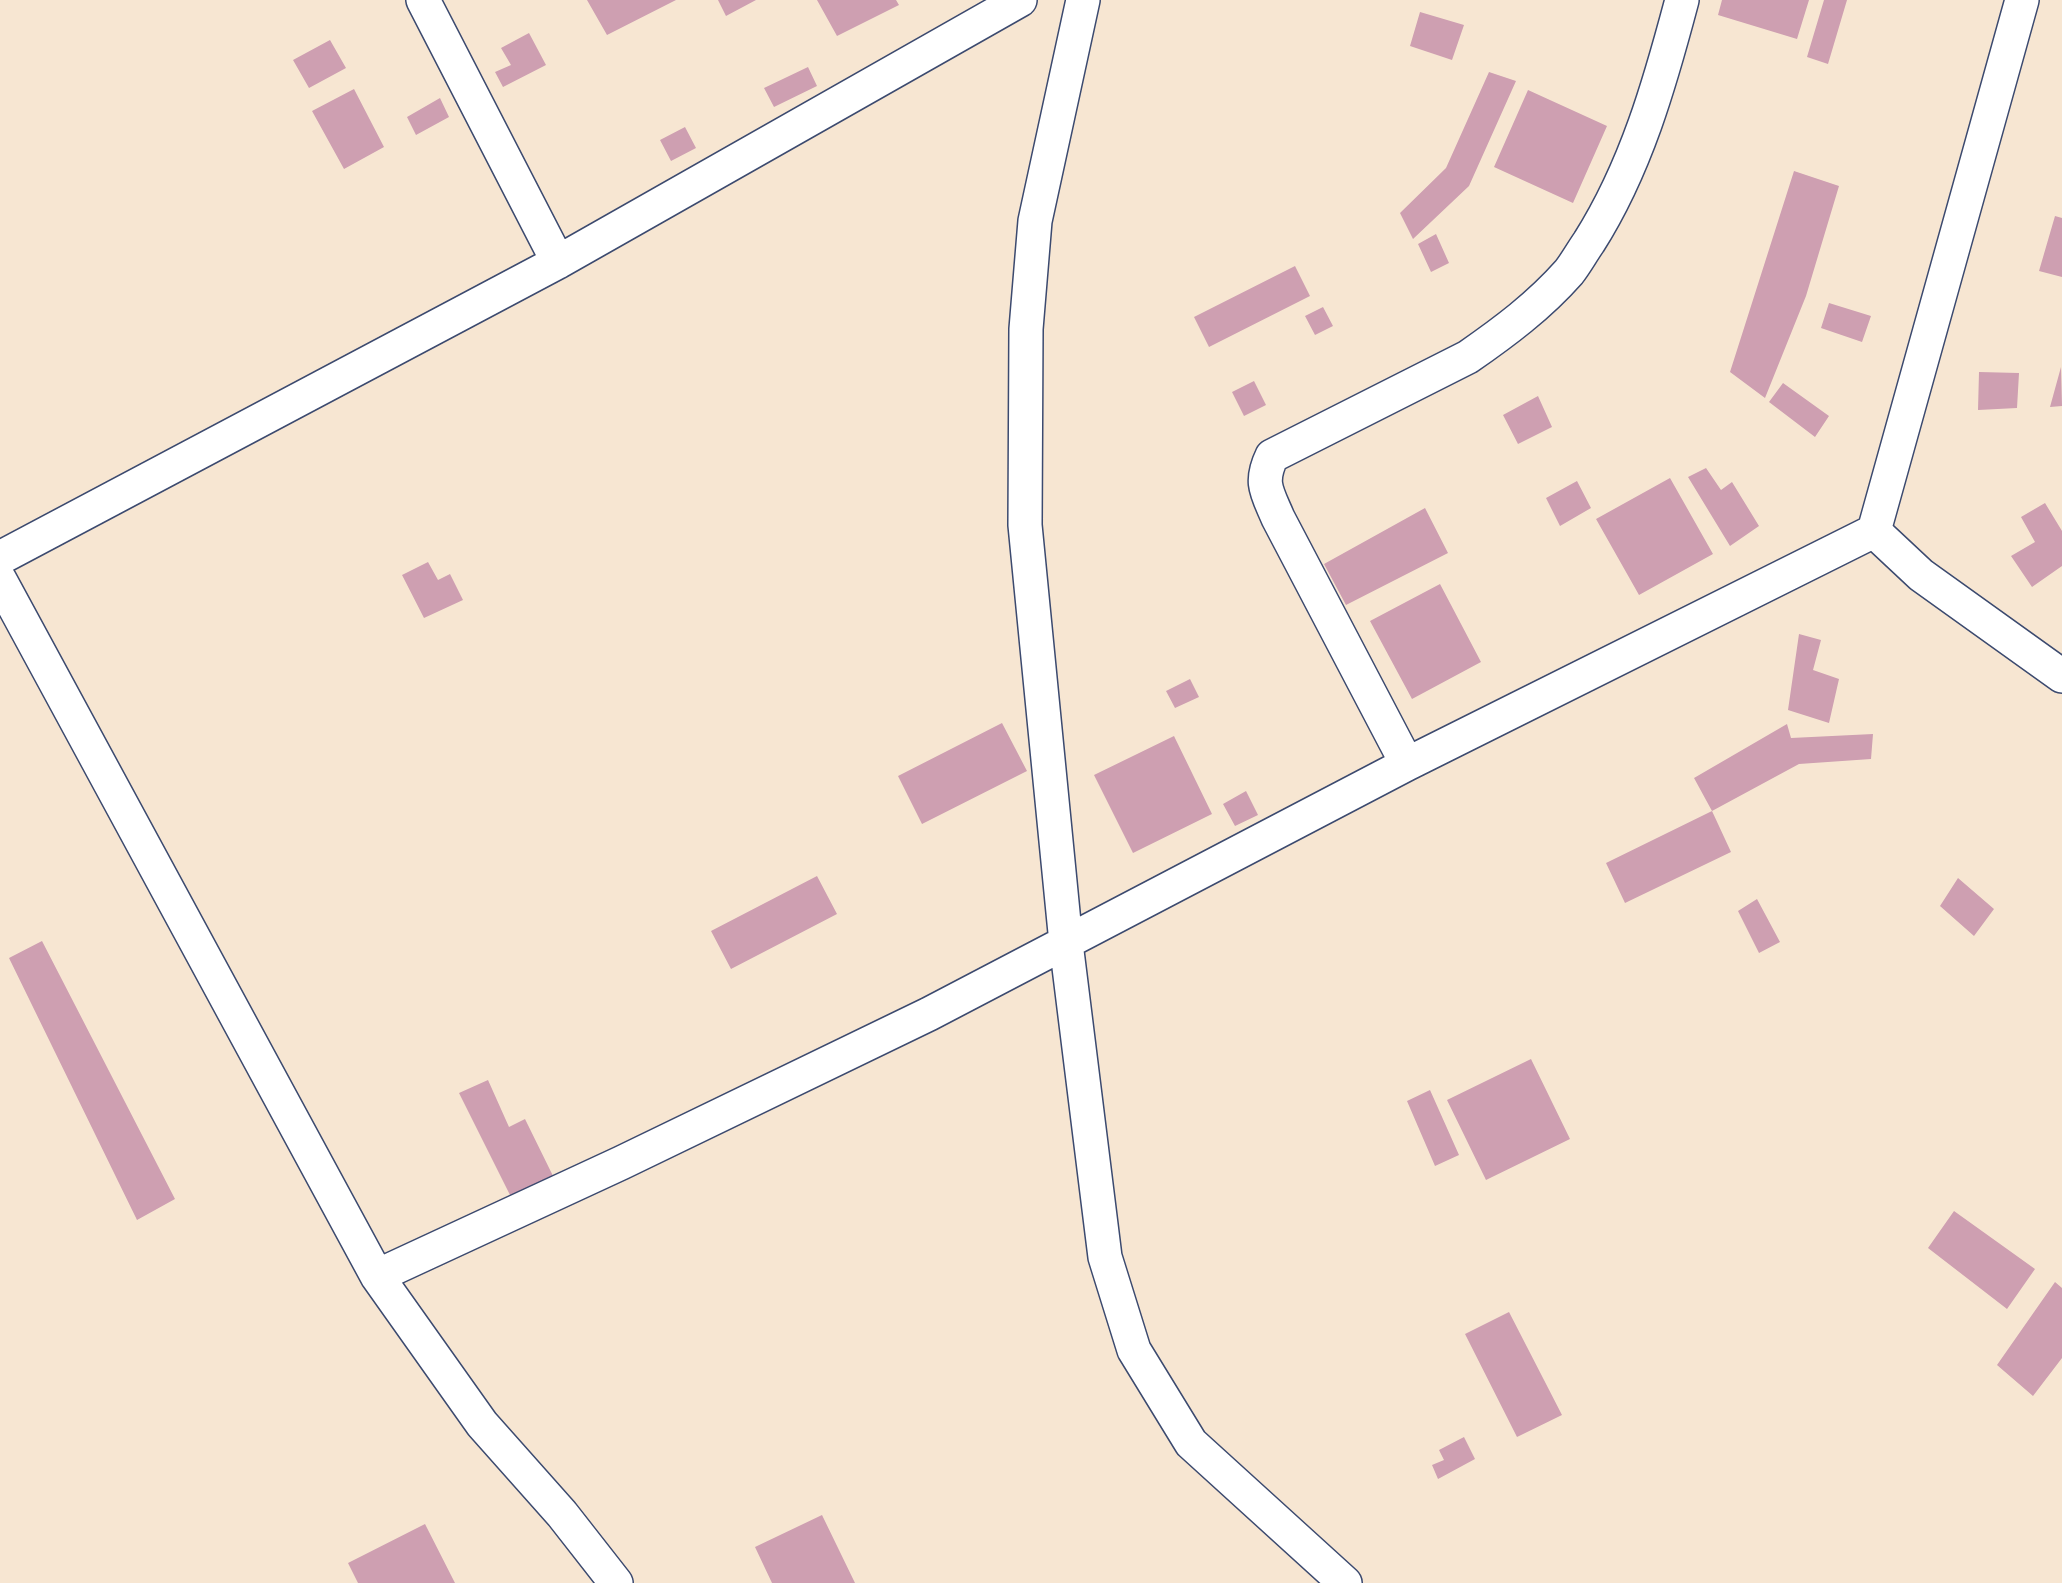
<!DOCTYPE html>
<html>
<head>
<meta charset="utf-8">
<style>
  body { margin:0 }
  canvas { display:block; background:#f7e6d2 }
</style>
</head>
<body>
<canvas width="2062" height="1583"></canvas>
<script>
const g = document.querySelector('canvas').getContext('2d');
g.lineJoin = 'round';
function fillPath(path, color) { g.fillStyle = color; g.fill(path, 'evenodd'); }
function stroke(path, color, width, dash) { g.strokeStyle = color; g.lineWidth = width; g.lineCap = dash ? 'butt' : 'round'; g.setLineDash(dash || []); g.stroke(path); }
fillPath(new Path2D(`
  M587 0H676L607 35Z
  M718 0H756L726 16Z
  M817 0H896L899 5 837 36Z
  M1722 0H1809L1797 39 1718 15Z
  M1824 0H1847L1828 64 1807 57Z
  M1420 12 1464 25 1452 60 1410 46Z
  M529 33 546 65 503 87 495 72 511 65 501 48Z
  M330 40 346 68 309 88 293 60Z
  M808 67 817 86 774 107 764 88Z
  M1489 72 1516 81 1469 186 1413 239 1400 213 1446 168Z
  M354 89 384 147 344 169 312 111Z
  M1528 90 1607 126 1573 203 1494 167Z
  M440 98 449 117 416 135 407 117Z
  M685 127 696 148 671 161 660 140Z
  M1794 171 1839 186 1806 296 1765 398 1730 372Z
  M2055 216 2062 218V277L2039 271Z
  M1436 234 1449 263 1431 272 1418 244Z
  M1295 266 1310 296 1209 347 1194 317Z
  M1829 303 1871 316 1862 342 1821 328Z
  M1323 307 1333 326 1315 335 1305 316Z
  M2061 367 2062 406 2050 407Z
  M1979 372 2019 373 2017 408 1978 410Z
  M1254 381 1266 405 1244 416 1232 392Z
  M1783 383 1829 416 1815 437 1769 402Z
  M1538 396 1552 427 1518 444 1503 415Z
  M1706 468 1721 490 1732 482 1759 526 1730 546 1688 477Z
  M1670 478 1713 554 1639 595 1596 519Z
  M1577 481 1591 508 1560 526 1546 498Z
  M2045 503 2062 531V566L2032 587 2011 556 2035 542 2021 517Z
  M1425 508 1448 553 1346 605 1324 564Z
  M428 562 438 580 450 574 463 600 424 618 402 575Z
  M1440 584 1481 662 1412 699 1370 621Z
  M1799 634 1821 640 1813 670 1839 679 1829 723 1788 710Z
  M1190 679 1199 697 1175 708 1166 691Z
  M1002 723 1027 771 922 824 898 776Z
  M1787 724 1791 738 1873 734 1871 759 1799 764 1712 811 1694 778Z
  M1174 736 1212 814 1133 853 1094 775Z
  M1246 791 1258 815 1235 826 1223 804Z
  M1712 811 1731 852 1625 903 1606 863Z
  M817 876 837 914 731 969 711 931Z
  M1958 878 1994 909 1974 936 1940 906Z
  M1757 899 1780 942 1759 953 1738 911Z
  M42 941 175 1199 137 1220 9 958Z
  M1531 1059 1570 1139 1486 1180 1447 1100Z
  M488 1080 509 1127 525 1119 554 1178 512 1199 459 1093Z
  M1430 1090 1459 1155 1435 1166 1407 1101Z
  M1954 1211 2035 1269 2007 1309 1928 1248Z
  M2055 1282 2062 1288V1358L2033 1396 1997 1365Z
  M1509 1312 1562 1415 1517 1437 1465 1334Z
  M1464 1437 1475 1459 1438 1479 1432 1465 1444 1460 1439 1450Z
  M822 1515 855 1583H772L755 1547Z
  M425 1524 455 1583H358L348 1563Z`), '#ce9fb1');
const minor = new Path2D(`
  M423 0 558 262
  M1083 0 1035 221 1026 329 1025 525 1066 943 1105 1257 1134 1350 1191 1443 1345 1583
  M1874 531 1921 575 2062 676
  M0 558 558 262 1020 0
  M0 580 377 1276 482 1424 562 1514 616 1583
  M1407 764 1278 518C1267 492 1259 483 1272 456L1468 357C1504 332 1539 306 1569 272 1576 263 1582 252 1589 242 1636 168 1660 83 1682 0
  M377 1276 621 1163 929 1014 1407 764 1874 531 2022 0`);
stroke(minor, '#3c4a6f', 36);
stroke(minor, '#fff', 33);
</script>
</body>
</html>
